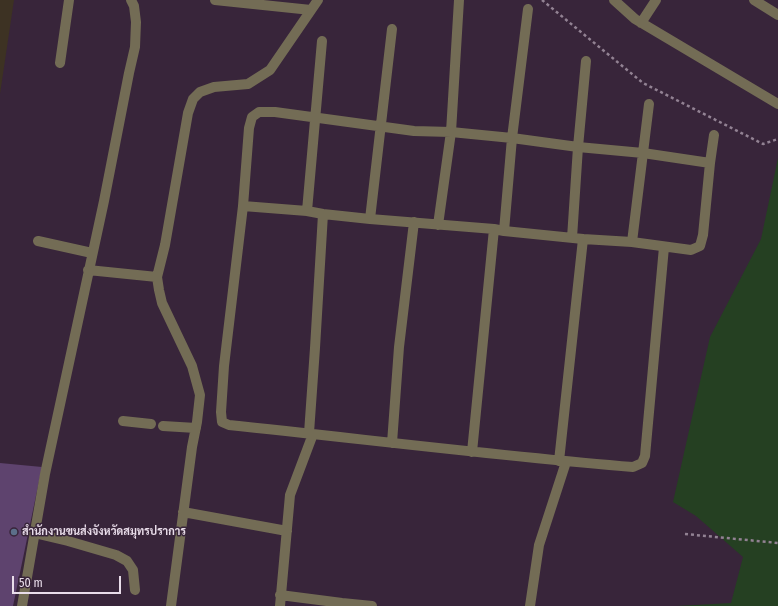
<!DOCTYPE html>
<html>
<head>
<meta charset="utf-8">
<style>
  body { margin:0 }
  #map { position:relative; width:778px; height:606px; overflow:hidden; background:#38253a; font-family:"Fira Sans Condensed",sans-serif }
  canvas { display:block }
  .scale { position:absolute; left:12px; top:576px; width:109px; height:18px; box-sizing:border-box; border:2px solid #e9ddea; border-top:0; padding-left:5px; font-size:12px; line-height:14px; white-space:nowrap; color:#e9ddea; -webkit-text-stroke:3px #38253a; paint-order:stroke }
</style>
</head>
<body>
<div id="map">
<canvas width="778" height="606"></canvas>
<div class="scale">50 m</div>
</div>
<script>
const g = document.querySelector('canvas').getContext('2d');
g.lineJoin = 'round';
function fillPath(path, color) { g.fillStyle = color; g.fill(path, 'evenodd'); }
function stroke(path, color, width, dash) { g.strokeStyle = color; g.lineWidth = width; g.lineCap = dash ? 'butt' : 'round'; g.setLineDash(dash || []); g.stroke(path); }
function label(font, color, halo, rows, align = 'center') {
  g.font = font + ' "Fira Sans Condensed",Sarabun,sans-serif'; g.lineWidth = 3; g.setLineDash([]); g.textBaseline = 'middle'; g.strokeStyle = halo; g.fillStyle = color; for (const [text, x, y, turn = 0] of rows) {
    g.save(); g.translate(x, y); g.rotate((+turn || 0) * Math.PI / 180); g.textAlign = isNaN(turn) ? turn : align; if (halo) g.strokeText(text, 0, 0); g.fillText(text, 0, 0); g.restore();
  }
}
fillPath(new Path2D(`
  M0 0H14L0 94Z`), '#3d3223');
fillPath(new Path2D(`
  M778 158V606H676L731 603 743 557 696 516 673 502 710 337 761 239Z`), '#254022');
fillPath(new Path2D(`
  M0 463 42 467 13 606H0Z`), '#5e436e');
stroke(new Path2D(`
  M542 0 643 83 763 144 778 139
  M685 534 778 543`), '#928293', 2.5, [3, 3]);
stroke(new Path2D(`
  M215 0 311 10
  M614 0 635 19 778 104
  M754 0 778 15
  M641 23 656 0
  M60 63 69 0
  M243 206 307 211 323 214 370 219 494 229 504 231 583 239 632 242 691 250 700 246 703 235 710 163 714 135
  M307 211 322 41
  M370 219 392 29
  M438 225 451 132 459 0
  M504 231 512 138 528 9
  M572 238 578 147 586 61
  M38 241 92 253
  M632 242 649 104
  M664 247 645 456 642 463 633 467C498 456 364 439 229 425L222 422 221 412 224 366 243 206 249 128 252 117 259 112H275L414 131 451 132 512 138 578 147 643 153 710 163
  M88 270 157 277
  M123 421 151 424
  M163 426 196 428
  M309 433 315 348 323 214
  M392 443 399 347 414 222
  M472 452 494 229
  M559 461 583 239
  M183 512 287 531
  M34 533 68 541 116 555 127 561 133 570 135 590
  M280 595 342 603 372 606
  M22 606 45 474 104 201 129 73 135 47 136 22 134 6 131 0
  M171 606 192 447 197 422 200 395 192 366 162 303 159 290 157 277 165 245 188 113 193 99 200 92 214 87 248 84 270 70 318 0
  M280 606 290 495 313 434
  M530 606 539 545 566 462`), '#736c55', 10);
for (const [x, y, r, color] of [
  [14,532,4,"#5c6f8a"]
]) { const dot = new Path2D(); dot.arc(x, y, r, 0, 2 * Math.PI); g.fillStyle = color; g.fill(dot); stroke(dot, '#38253a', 1.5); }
label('bold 11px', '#e9ddea', '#38253a', [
  ["สำนักงานขนส่งจังหวัดสมุทรปราการ",22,532]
], 'left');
</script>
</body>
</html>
